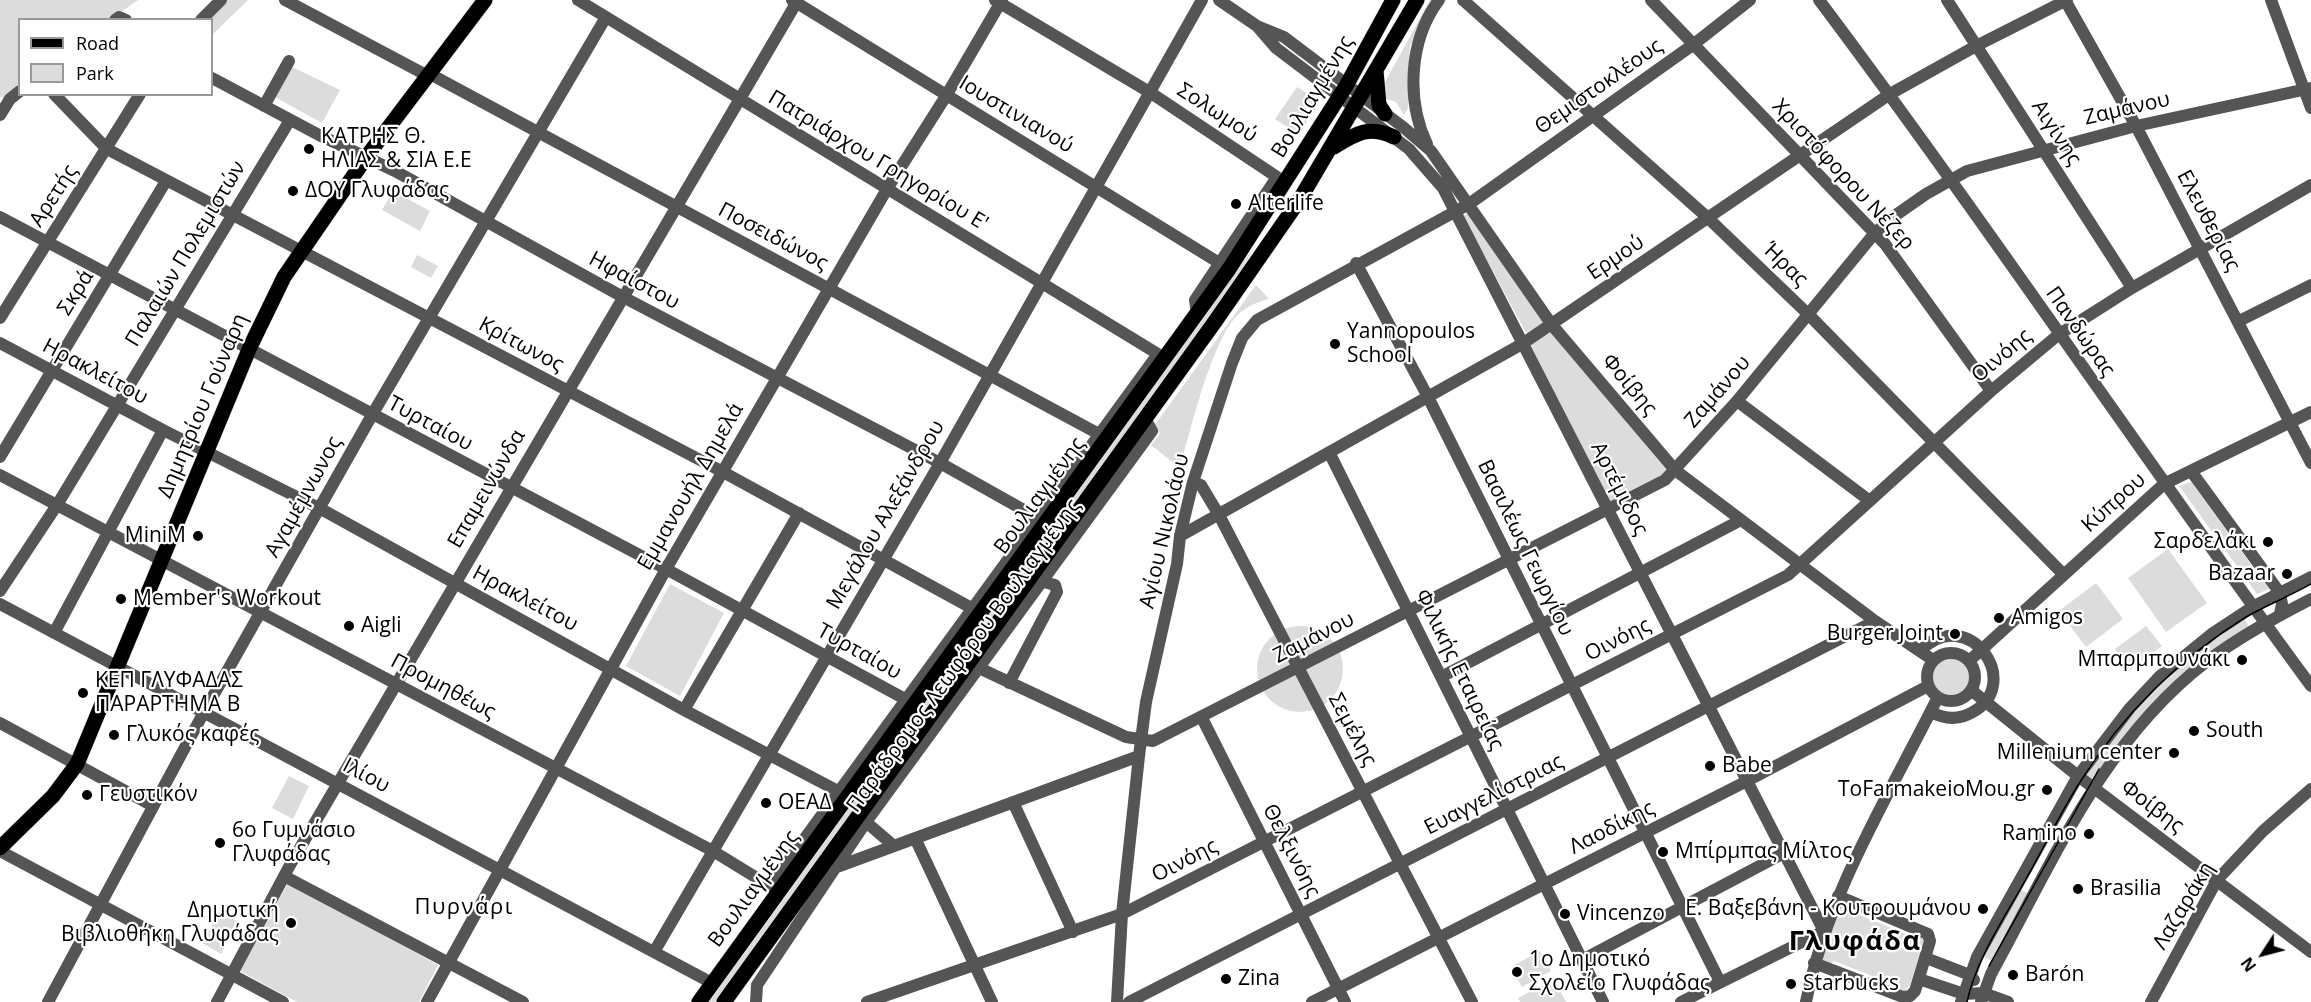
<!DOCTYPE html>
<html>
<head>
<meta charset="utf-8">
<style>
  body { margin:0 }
  #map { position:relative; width:2311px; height:1002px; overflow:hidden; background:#fff; font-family:"Open Sans",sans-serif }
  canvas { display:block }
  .legend { position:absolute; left:18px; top:18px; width:195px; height:78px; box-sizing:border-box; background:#fff; border:2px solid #999; margin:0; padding:8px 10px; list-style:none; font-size:18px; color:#000 }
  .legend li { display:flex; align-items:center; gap:12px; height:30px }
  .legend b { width:30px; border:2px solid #999 }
  .north { position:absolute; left:2233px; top:924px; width:60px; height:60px; -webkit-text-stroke:4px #fff; paint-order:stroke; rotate:234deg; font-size:16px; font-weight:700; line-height:24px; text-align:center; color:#000 }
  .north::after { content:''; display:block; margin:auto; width:21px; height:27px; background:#000; clip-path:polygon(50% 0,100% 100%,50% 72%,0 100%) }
</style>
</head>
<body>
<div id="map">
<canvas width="2311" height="1002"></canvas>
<ul class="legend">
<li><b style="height:8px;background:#000"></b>Road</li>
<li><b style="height:16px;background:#dcdcdc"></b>Park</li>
</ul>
<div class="north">N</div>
</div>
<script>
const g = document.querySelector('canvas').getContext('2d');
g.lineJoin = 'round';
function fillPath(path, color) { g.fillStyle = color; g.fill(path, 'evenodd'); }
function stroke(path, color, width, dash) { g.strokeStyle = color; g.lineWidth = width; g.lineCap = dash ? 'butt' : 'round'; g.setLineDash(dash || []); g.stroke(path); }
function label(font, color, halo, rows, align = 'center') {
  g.font = font + ' "Open Sans",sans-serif'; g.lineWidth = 4.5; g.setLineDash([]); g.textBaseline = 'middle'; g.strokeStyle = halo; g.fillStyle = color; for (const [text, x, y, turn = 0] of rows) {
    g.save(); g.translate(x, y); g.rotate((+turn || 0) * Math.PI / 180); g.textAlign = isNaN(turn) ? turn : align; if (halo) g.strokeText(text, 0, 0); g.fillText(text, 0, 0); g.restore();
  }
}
fillPath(new Path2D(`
  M0 0H138L111 19 20 20 19 84 5 98 0 97Z
  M227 0H248L212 35V20H209Z
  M1430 0H1433L1410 46 1408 108 1404 115 1396 102 1385 98 1384 84Z
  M290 66 340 90 322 123 273 96Z
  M1297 87 1316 99V109L1298 134 1275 119Z
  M393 191 430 211 420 231 382 210Z
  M1468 213 1542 319 1543 323 1526 333 1463 216Z
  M1257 243 1237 278 715 1002H709Z
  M417 255 438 266 431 278 411 267Z
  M1256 285 1269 299C1256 302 1243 308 1234 319 1211 346 1190 431 1180 468L1151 445 1160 434 1154 426Z
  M1551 332 1668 472 1607 503 1528 347Z
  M2191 482 2269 589 2257 594 2179 486Z
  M2168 549 2207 603 2166 632 2128 578Z
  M2096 583 2123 619 2086 647 2059 611Z
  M670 584 724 613 680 696 626 666Z
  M2243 617 2250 628 2217 649 2094 781 2084 774 2154 687Z
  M2146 626 2162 646 2130 670 2115 649Z
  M1257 669a43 43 0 1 1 86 0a43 43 0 1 1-86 0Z
  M1931 676a20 20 0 1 1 40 0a20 20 0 1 1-40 0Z
  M289 776 309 786 293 819 272 808Z
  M288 883 438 965 419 1002H297L240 971Z
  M2019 889 2031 895 1994 962 1982 956Z
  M1842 906 1853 907 1855 913 1911 936 1918 931 1924 939 1910 985 1905 990 1896 991 1898 986 1834 961 1829 966 1822 962 1820 952Z
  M219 912 238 922 221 954 202 943Z
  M1540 951 1551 971 1522 987 1511 967Z
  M1554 979 1566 1002H1520L1518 998Z`), '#dcdcdc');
const major = new Path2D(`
  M1376 71 1379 105 1385 114
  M1334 147C1356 133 1370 125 1394 137
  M0 848 53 796 77 764 250 347 284 277 367 156 485 0
  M699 1002 1229 269 1346 86 1393 0
  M724 1002 1214 323 1300 199 1417 0`);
stroke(major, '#dbdbdb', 16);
stroke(new Path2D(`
  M285 0 428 76
  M792 0 1221 264
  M995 0 1151 93 1277 177 1195 300 1197 313
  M1219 0 1257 26 1284 37 1403 127 1431 151 1552 325 1675 470 1875 621 1933 660
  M1463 0 1708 218 1809 315 2064 575
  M1651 0 1885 244 1991 391
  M1819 0C1988 225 2144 459 2311 686
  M1947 0 2132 288
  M2065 0 2136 126 2311 463
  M2271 0 2311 108
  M115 20 119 17 126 20
  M201 20 221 0
  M1257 26 1276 48 1409 149 1443 188 1824 931 1681 1002
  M430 74 1099 434
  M212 78 319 135 395 171 623 297 940 463 1038 518
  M54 94 107 149 723 472 977 611
  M264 106 289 61
  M0 115 10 99 20 91
  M1427 144C1406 100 1409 40 1439 0
  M0 217 666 569 905 699
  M1356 263 1428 397 1720 982
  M0 318 140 94
  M2239 321 2311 285
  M0 343 163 430 321 509 684 710 838 791
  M1737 401 1870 501
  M1329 452 1603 1002
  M0 457 166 181
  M2191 471 2280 593 2282 604 2280 614
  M0 475 713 851 770 886 1158 354 578 0
  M1193 482 1201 485 1219 515 1472 1002
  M1180 536 1522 344 1890 94 1976 46 2067 0
  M0 591 57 505 290 120
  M0 604 712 983
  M54 633 163 430
  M1920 651C1969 602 2026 685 1971 713 1958 720 1944 719 1931 712
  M1927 677a24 24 0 1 1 48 0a24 24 0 1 1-48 0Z
  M1969 661 2164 484 2311 412
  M979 668 1126 737 1153 741 1665 480 1737 401 1874 234 1893 217 1926 194 1967 171 2136 126 2311 88
  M1441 677 1741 520
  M1009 683 1057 592 1055 585 1044 582
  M1971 690 2078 776 2311 952
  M684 710 799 513
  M1202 718 1345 1002
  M0 723 153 806
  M1013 802 1073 932
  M866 822 894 846
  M915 838 992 1002
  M0 851 283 1002
  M834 868 1139 756
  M284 876 523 1002
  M654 952 940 463 1202 0
  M1926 958 1970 975 1974 980
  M1582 960 1784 853
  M1814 963 1903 997 1910 996 1915 991 1930 941 1928 934 1838 896
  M1919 979 1964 994 1983 993 2008 1002
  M48 1002 204 712 372 415 606 17
  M217 1002 290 865 798 0
  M427 1002 666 569 887 189 946 96 1002 0
  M756 1002 757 985 866 822 1152 431 1145 418
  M867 1002 1122 914 1788 575 1991 391 2058 335 2132 288 2311 185
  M1117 1002 1122 914 1139 756 1146 702 1177 564 1180 536 1193 482 1232 363 1242 338 1257 320 1469 204 1694 44 1750 0
  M1129 1002 1875 621
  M1312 1002 1747 781 1928 686
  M1806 1002C1827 894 1889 795 1938 697
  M1961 1002 1977 957 2078 776 2130 708 2159 677 2213 633 2254 606 2311 577
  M1981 1002 1991 974C2052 863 2103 741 2206 662 2239 637 2274 618 2311 599
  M2151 1002 2217 880 2263 831 2311 789`), '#555', 12);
stroke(major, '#000', 15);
stroke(new Path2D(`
  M1989 966 2099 769
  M1967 1002C1976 959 2005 917 2026 879 2045 846 2061 811 2082 779 2123 714 2180 658 2246 617 2267 605 2290 596 2311 584`), '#000', 1.5);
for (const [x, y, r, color] of [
  [309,149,6,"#000"],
  [293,191,6,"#000"],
  [1236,204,6,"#000"],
  [1335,344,6,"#000"],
  [198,536,6,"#000"],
  [2268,542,6,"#000"],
  [2287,574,6,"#000"],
  [121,599,6,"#000"],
  [1999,618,6,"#000"],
  [349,626,6,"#000"],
  [1955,634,6,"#000"],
  [2242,660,6,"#000"],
  [83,693,6,"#000"],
  [2194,731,6,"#000"],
  [114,735,6,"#000"],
  [2174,753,6,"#000"],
  [1710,766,6,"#000"],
  [2047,790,6,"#000"],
  [87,795,6,"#000"],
  [766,803,6,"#000"],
  [2089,834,6,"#000"],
  [220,843,6,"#000"],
  [1663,852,6,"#000"],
  [2078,889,6,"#000"],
  [1983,909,6,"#000"],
  [1565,914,6,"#000"],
  [291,923,6,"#000"],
  [1517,972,6,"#000"],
  [2013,975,6,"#000"],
  [1226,979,6,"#000"],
  [1791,984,6,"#000"]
]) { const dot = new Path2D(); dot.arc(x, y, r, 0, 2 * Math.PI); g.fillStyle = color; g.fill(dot); stroke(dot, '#fff', 2); }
label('21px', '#000', '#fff', [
  ["Θεμιστοκλέους",1599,87,-35],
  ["Βουλιαγμένης",1313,97,-59],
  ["Ζαμάνου",2127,109,-13],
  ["Σολωμού",1217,113,33],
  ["Ιουστινιανού",1016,115,31],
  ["Αιγίνης",2056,133,57],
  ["Πατριάρχου Γρηγορίου E'",878,161,31],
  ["Χριστόφορου Νέζερ",1843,175,47],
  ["Αρετής",54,196,-57],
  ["Ελευθερίας",2208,221,62],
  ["Ποσειδώνος",773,237,28],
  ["Παλαιών Πολεμιστών",186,254,-59],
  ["Ερμού",1616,258,-34],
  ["Ήρας",1785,265,44],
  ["Ηφαίστου",634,281,28],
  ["Σκρά",76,293,-58],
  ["Πανδώρας",2080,332,55],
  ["Κρίτωνος",521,345,28],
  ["Οινόης",2002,356,-40],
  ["Ηρακλείτου",95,372,28],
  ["Φοίβης",1629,385,50],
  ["Ζαμάνου",1718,392,-49],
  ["Δημητρίου Γούναρη",203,406,-67],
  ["Τυρταίου",430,424,28],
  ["Εμμανουήλ Δημελά",691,487,-60],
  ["Επαμεινώνδα",487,489,-60],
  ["Αρτέμιδος",1619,489,63],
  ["Βουλιαγμένης",1040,496,-54],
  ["Αγαμέμνωνος",304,497,-61],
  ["Κύπρου",2114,503,-42],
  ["Μεγάλου Αλεξάνδρου",886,515,-60],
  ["Αγίου Νικολάου",1165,531,-77],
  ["Βασιλέως Γεωργίου",1525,548,64],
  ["Ηρακλείτου",525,599,28],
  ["Ζαμάνου",1314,638,-27],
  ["Οινόης",1618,640,-27],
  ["Τυρταίου",859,652,29],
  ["Παράδρομος Λεωφόρου Βουλιαγμένης",964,656,-54],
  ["Φιλικής Εταιρείας",1459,670,64],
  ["Προμηθέως",443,687,28],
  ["Σεμέλης",1352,730,62],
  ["Ιλίου",366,776,28],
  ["Ευαγγελίστριας",1494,795,-27],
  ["Φοίβης",2152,807,37],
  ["Λαοδίκης",1612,828,-27],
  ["Θελξινόης",1291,851,63],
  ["Οινόης",1185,861,-27],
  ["Βουλιαγμένης",754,889,-54],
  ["Λαζαράκη",2184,906,-59]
]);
label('21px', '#000', '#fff', [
  ["ΚΑΤΡΗΣ Θ.",321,137],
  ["ΗΛΙΑΣ & ΣΙΑ Ε.Ε",321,161],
  ["ΔΟΥ Γλυφάδας",305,191],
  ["Alterlife",1248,204],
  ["Yannopoulos",1347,332],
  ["School",1347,356],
  ["MiniM",186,536,"right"],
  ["Σαρδελάκι",2256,542,"right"],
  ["Bazaar",2275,574,"right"],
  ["Member's Workout",133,599],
  ["Amigos",2011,618],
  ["Aigli",361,626],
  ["Burger Joint",1943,634,"right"],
  ["Μπαρμπουνάκι",2230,660,"right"],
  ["ΚΕΠ ΓΛΥΦΑΔΑΣ",95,681],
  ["ΠΑΡΑΡΤΗΜΑ Β",95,705],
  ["South",2206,731],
  ["Γλυκός καφές",126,735],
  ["Millenium center",2162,753,"right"],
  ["Babe",1722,766],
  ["ToFarmakeioMou.gr",2035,790,"right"],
  ["Γευστικόν",99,795],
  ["ΟΕΑΔ",778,803],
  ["6ο Γυμνάσιο",232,831],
  ["Γλυφάδας",232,855],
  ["Ramino",2077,834,"right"],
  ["Μπίρμπας Μίλτος",1675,852],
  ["Brasilia",2090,889],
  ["Ε. Βαξεβάνη - Κουτρουμάνου",1971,909,"right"],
  ["Δημοτική",279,911,"right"],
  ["Βιβλιοθήκη Γλυφάδας",279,935,"right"],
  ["Vincenzo",1577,914],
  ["1ο Δημοτικό",1529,960],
  ["Σχολείο Γλυφάδας",1529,984],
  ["Barón",2025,975],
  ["Zina",1238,979],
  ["Starbucks",1803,984]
], 'left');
g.letterSpacing = '1.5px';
label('22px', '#000', '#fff', [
  ["Πυρνάρι",464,908]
]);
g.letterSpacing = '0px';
g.letterSpacing = '1.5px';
label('bold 27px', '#000', '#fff', [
  ["Γλυφάδα",1855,942]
]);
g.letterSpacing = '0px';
</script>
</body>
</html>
